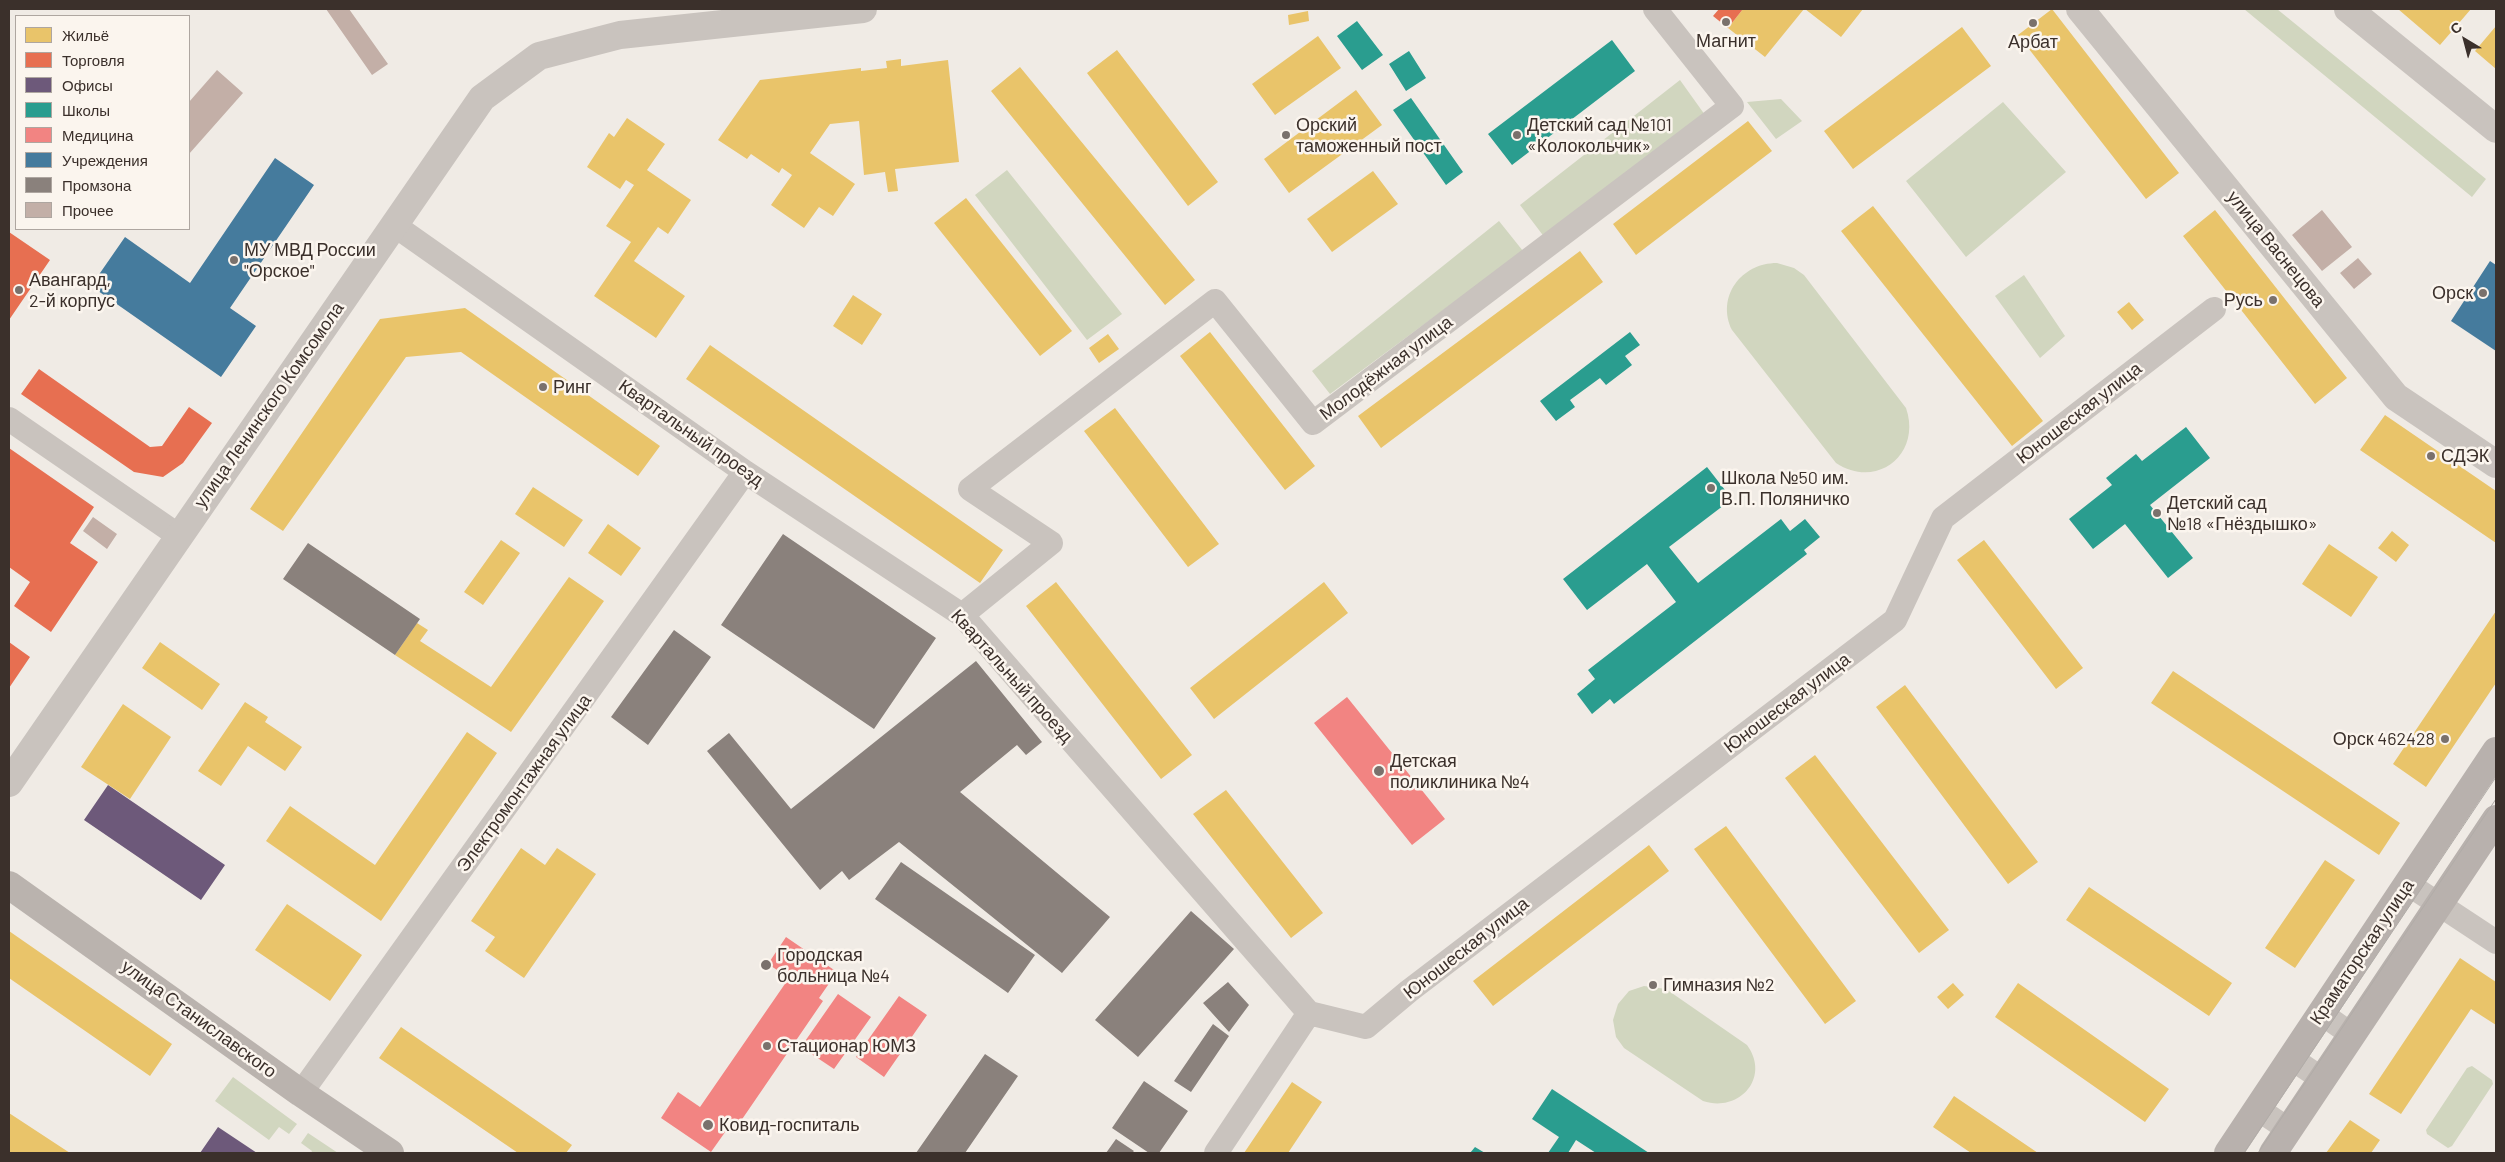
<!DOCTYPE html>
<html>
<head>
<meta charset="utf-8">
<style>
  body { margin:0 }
  #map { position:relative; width:2505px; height:1162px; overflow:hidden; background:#f0ebe5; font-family:Barlow,sans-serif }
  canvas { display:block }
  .frame { position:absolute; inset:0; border:10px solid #3b302b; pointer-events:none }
  .legend { position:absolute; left:15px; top:15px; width:175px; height:215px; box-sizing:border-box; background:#fbf5ee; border:1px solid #aea6a0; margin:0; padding:6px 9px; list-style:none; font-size:15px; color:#3b302b }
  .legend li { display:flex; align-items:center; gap:10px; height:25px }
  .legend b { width:25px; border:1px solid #aea6a0 }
  .north { position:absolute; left:2440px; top:15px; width:50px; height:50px; -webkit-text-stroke:4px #fbf5ee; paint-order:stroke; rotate:323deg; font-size:14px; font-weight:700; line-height:20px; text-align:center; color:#3b302b }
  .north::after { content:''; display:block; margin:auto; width:18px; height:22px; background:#3b302b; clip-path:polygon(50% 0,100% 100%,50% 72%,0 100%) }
</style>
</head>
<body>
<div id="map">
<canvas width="2505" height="1162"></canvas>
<div class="frame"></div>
<ul class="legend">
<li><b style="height:14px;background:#e9c46a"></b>Жильё</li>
<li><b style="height:14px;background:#e76f51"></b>Торговля</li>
<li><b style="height:14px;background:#6d597a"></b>Офисы</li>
<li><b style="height:14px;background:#2a9d8f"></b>Школы</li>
<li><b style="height:14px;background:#f28482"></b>Медицина</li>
<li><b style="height:14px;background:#457b9d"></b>Учреждения</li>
<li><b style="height:14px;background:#8a817c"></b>Промзона</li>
<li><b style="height:14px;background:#c3afa7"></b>Прочее</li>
</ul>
<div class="north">С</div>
</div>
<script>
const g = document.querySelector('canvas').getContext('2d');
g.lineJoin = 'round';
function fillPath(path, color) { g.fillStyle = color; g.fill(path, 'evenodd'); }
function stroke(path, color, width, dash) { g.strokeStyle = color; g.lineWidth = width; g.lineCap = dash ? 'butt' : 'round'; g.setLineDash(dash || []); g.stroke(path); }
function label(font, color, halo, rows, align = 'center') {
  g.font = font + ' Barlow,sans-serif'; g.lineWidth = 5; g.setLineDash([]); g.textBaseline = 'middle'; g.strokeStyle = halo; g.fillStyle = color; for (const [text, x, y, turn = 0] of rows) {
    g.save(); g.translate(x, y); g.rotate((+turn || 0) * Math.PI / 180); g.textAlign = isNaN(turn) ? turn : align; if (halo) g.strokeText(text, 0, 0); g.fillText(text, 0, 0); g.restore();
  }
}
fillPath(new Path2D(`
  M2244 9H2277L2486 179 2472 197Z
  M1680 80 1705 115 1545 238 1520 205Z
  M1781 99 1802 121 1776 139 1747 102Z
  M2003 102 2066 172 1966 257 1906 181Z
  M1007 170 1122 314 1087 340 975 195Z
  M1499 221 1523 251 1330 394 1312 371Z
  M1777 263 1794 268 1804 275 1906 408C1922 454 1877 490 1836 463L1732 330C1716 297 1741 263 1777 263Z
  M2024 275 2065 336 2040 358 1995 296Z
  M1644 986 1666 989 1747 1045C1771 1078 1739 1113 1703 1101L1624 1048 1616 1037 1613 1020 1618 1004 1629 991Z
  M2472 1066 2492 1080 2493 1084 2452 1146 2448 1148 2427 1134 2426 1130 2467 1068Z
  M233 1077 297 1124 289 1134 279 1127 269 1140 215 1101Z
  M308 1133 338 1153H311L312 1151 301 1143Z`), '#d1d6bf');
fillPath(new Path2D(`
  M1743 9H1804L1765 57 1728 28Z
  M1805 9H1863L1841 37Z
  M2052 9 2179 173 2146 199 2018 35Z
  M2398 9H2471L2440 45Z
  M1308 11 1309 21 1289 25 1288 15Z
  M2496 26V69L2475 51Z
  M1962 27 1991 66 1853 169 1824 131Z
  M1318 36 1341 68 1275 115 1252 84Z
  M1117 50 1218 182 1188 206 1087 73Z
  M901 59V66L948 60 959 162 895 169 898 191 888 192 885 172 864 175 859 121 830 124 810 153 855 184 833 216 819 207 804 228 771 205 792 175 782 168 779 173 751 154 747 159 718 140 760 80 861 68V71L887 68 886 61Z
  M1020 67 1195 280 1165 305 991 91Z
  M1356 90 1382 125 1289 193 1264 159Z
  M627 118 665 144 647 170 691 200 668 234 658 227 634 261 685 296 656 338 594 296 631 242 606 226 634 185 626 180 620 189 587 167 609 133 614 137Z
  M1748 121 1772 151 1636 255 1613 224Z
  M1373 171 1398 204 1332 252 1307 219Z
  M966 198 1072 331 1040 356 934 223Z
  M1873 206 2043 421 2012 446 1841 231Z
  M2215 210 2347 378 2315 404 2183 236Z
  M1580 251 1603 282 1381 448 1358 416Z
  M853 295 882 314 862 345 833 326Z
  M2129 302 2144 320 2132 330 2117 312Z
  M465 308 660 446 638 476 461 352 406 357 283 531 250 509 380 319Z
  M1210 332 1315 466 1285 490 1180 356Z
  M1108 334 1119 349 1099 363 1089 348Z
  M710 345 1003 550 980 583 686 379Z
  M1115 408 1219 544 1188 567 1084 431Z
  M2385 415 2496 491V543L2360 450Z
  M533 487 583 520 564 547 515 514Z
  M608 524 641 548 621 576 588 553Z
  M2392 531 2409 545 2396 562 2378 548Z
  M501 540 520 553 483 605 464 592Z
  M1984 540 2083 668 2056 689 1957 560Z
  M2329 544 2378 577 2351 617 2302 584Z
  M569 577 604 601 511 732 395 655 417 623 428 630 420 641 491 687Z
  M1056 582 1192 755 1161 779 1026 606Z
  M1324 582 1348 613 1214 719 1190 688Z
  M2496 611V683L2426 787 2393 764Z
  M160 642 220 684 202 710 142 668Z
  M2173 671 2400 823 2379 855 2151 703Z
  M1905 685 2038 862 2008 884 1876 707Z
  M245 702 268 717 265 722 302 747 285 771 248 746 221 786 198 771Z
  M123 704 171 737 130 799 81 767Z
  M467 732 497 753 381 921 266 841 290 806 375 865Z
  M1815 755 1949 930 1919 953 1785 778Z
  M1226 790 1323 913 1291 938 1193 814Z
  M1726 826 1856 1001 1825 1024 1694 849Z
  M1649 845 1669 871 1493 1006 1473 981Z
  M521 848 545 865 557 848 596 874 524 978 485 951 495 937 471 921Z
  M2325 860 2355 880 2295 968 2265 948Z
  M2089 887 2232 983 2209 1016 2066 920Z
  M287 904 362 955 330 1001 255 950Z
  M9 931 172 1044 150 1076 9 978Z
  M2460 958 2496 982V1025L2471 1009 2401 1114 2369 1094Z
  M1953 983 1964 995 1948 1009 1937 997Z
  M2018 983 2169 1089 2145 1122 1995 1017Z
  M401 1027 572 1145 566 1153H518L379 1058Z
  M1292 1082 1322 1102 1288 1153H1244Z
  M1954 1096 2038 1153H1971L1933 1127Z
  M9 1113 70 1153H9Z
  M2350 1120 2380 1140 2371 1153H2326Z`), '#e9c46a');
fillPath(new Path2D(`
  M1719 9H1743L1728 28 1713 16Z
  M9 232 50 260 9 320Z
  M39 369 150 447 162 446 189 407 212 423 183 463 163 477 134 472 21 394Z
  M9 448 94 507 70 543 98 562 51 632 14 606 30 582 9 567Z
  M9 642 30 657 9 688Z`), '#e76f51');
fillPath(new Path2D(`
  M108 785 225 865 201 900 84 820Z
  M218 1127 257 1153H200Z`), '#6d597a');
fillPath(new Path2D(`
  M1357 21 1383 55 1362 70 1337 36Z
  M1612 40 1635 71 1512 165 1488 134Z
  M1409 51 1426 78 1406 91 1389 64Z
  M1411 98 1463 172 1446 185 1393 110Z
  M1630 332 1640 345 1625 356 1632 365 1606 385 1600 378 1570 400 1575 407 1556 421 1540 401Z
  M2186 427 2210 458 2150 505 2193 558 2168 578 2125 524 2093 549 2069 519 2112 485 2106 478 2136 454 2142 461Z
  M1707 467 1732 499 1669 547 1698 583 1781 519 1790 531 1805 519 1820 537 1804 550 1807 554 1614 704 1610 699 1592 714 1577 694 1595 679 1588 670 1676 602 1647 564 1587 610 1563 579Z
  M1552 1089 1649 1153H1596L1576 1140 1568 1153H1548L1559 1137 1532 1119Z
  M1475 1147 1485 1153H1470Z`), '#2a9d8f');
fillPath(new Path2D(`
  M1347 697 1445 819 1412 845 1314 723Z
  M786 937 837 972 819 998 823 1001 734 1131 728 1128 711 1152 661 1118 678 1092 700 1107 789 978 768 964Z
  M838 994 871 1017 834 1069 801 1047Z
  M899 996 927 1015 884 1077 856 1057Z`), '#f28482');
fillPath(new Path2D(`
  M275 158 314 185 230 308 256 326 221 377 91 286 125 237 190 283Z
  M2490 261 2496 265V351L2451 321Z`), '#457b9d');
fillPath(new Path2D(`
  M783 534 936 638 874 729 721 625Z
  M308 543 420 619 395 655 283 579Z
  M674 630 711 657 648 745 611 717Z
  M976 661 1042 742 1026 755 1017 745 960 792 1110 917 1062 973 899 842 849 880 842 871 820 890 707 751 729 733 791 809Z
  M901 862 1035 955 1008 993 875 899Z
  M1191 911 1234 949 1138 1057 1095 1020Z
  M1228 982 1249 1005 1229 1032 1203 1003Z
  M1213 1024 1229 1036 1191 1092 1174 1081Z
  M985 1054 1018 1076 965 1153H916Z
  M1144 1081 1188 1111 1159 1153H1149L1112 1128Z
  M1116 1139 1134 1151 1132 1153H1106Z`), '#8a817c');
fillPath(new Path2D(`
  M326 9H349L388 64 372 75Z
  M217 70 243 93 189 154V102Z
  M2322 210 2352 247 2322 271 2292 235Z
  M2358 258 2372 274 2354 289 2340 273Z
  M93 517 117 534 107 549 83 531Z`), '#c3afa7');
stroke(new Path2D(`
  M394 225 745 472 962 615 1309 1013 1216 1153
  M9 419 179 536
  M962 615 1051 543 970 489 1215 301 1313 423 1732 106 1655 9
  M2408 884 2496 942
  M1309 1013 1366 1027 1409 991 1895 620 1943 518 2214 309
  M2321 1013 2352 1035
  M2291 1058 2322 1079
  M301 1093 745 472
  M2258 1109 2289 1130`), '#c9c3be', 24);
stroke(new Path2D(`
  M2080 9 2396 397 2496 464
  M2348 9 2496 129
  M9 783 482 98 539 56 620 35 863 9`), '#c9c3be', 28);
stroke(new Path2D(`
  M9 885 301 1093 390 1153`), '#bab3ae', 28);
stroke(new Path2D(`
  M2228 1153 2496 751
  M2273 1153 2496 819`), '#b8b1ad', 28);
stroke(new Path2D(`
  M2244 1153 2496 777
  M2258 1153 2496 799`), '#b1aca8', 1);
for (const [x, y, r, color] of [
  [1726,22,5,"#7a716c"],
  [2033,23,5,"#7a716c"],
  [1286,135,5,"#7a716c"],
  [1517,135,5,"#7a716c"],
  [234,260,5,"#7a716c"],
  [19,290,5,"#7a716c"],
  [2483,293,5,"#7a716c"],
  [2273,300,5,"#7a716c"],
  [543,387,5,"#7a716c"],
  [2431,456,5,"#7a716c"],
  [1711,488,5,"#7a716c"],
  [2157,513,5,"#7a716c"],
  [2445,739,5,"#7a716c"],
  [1379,771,6,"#7a716c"],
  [766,965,6,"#7a716c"],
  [1653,985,5,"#7a716c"],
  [767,1046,5,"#7a716c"],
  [708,1125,6,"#7a716c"]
]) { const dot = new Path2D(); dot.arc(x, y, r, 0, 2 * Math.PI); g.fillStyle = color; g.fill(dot); stroke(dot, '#fbf5ee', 2); }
label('18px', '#3b302b', '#fbf5ee', [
  ["Магнит",1726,41,"center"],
  ["Арбат",2033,42,"center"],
  ["Орский",1296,125],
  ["таможенный пост",1296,146],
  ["Детский сад №101",1527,125],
  ["«Колокольчик»",1527,146],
  ["МУ МВД России",244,250],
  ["\"Орское\"",244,271],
  ["Авангард,",29,280],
  ["2-й корпус",29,301],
  ["Орск",2473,293,"right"],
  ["Русь",2263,300,"right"],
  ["Ринг",553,387],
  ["СДЭК",2441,456],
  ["Школа №50 им.",1721,478],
  ["В.П. Поляничко",1721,499],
  ["Детский сад",2167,503],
  ["№18 «Гнёздышко»",2167,524],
  ["Орск 462428",2435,739,"right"],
  ["Детская",1390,761],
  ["поликлиника №4",1390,782],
  ["Городская",777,955],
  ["больница №4",777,976],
  ["Гимназия №2",1663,985],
  ["Стационар ЮМЗ",777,1046],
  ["Ковид-госпиталь",719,1125]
], 'left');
label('18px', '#3b302b', '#fbf5ee', [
  ["улица Васнецова",2276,249,51],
  ["Молодёжная улица",1386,368,-37],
  ["улица Ленинского Комсомола",269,405,-55],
  ["Юношеская улица",2079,413,-38],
  ["Квартальный проезд",691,433,35],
  ["Квартальный проезд",1012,676,48],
  ["Юношеская улица",1787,703,-37],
  ["Электромонтажная улица",524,783,-54],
  ["Юношеская улица",1466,948,-38],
  ["Краматорская улица",2362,952,-56],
  ["улица Станиславского",199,1019,36]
]);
</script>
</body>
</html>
